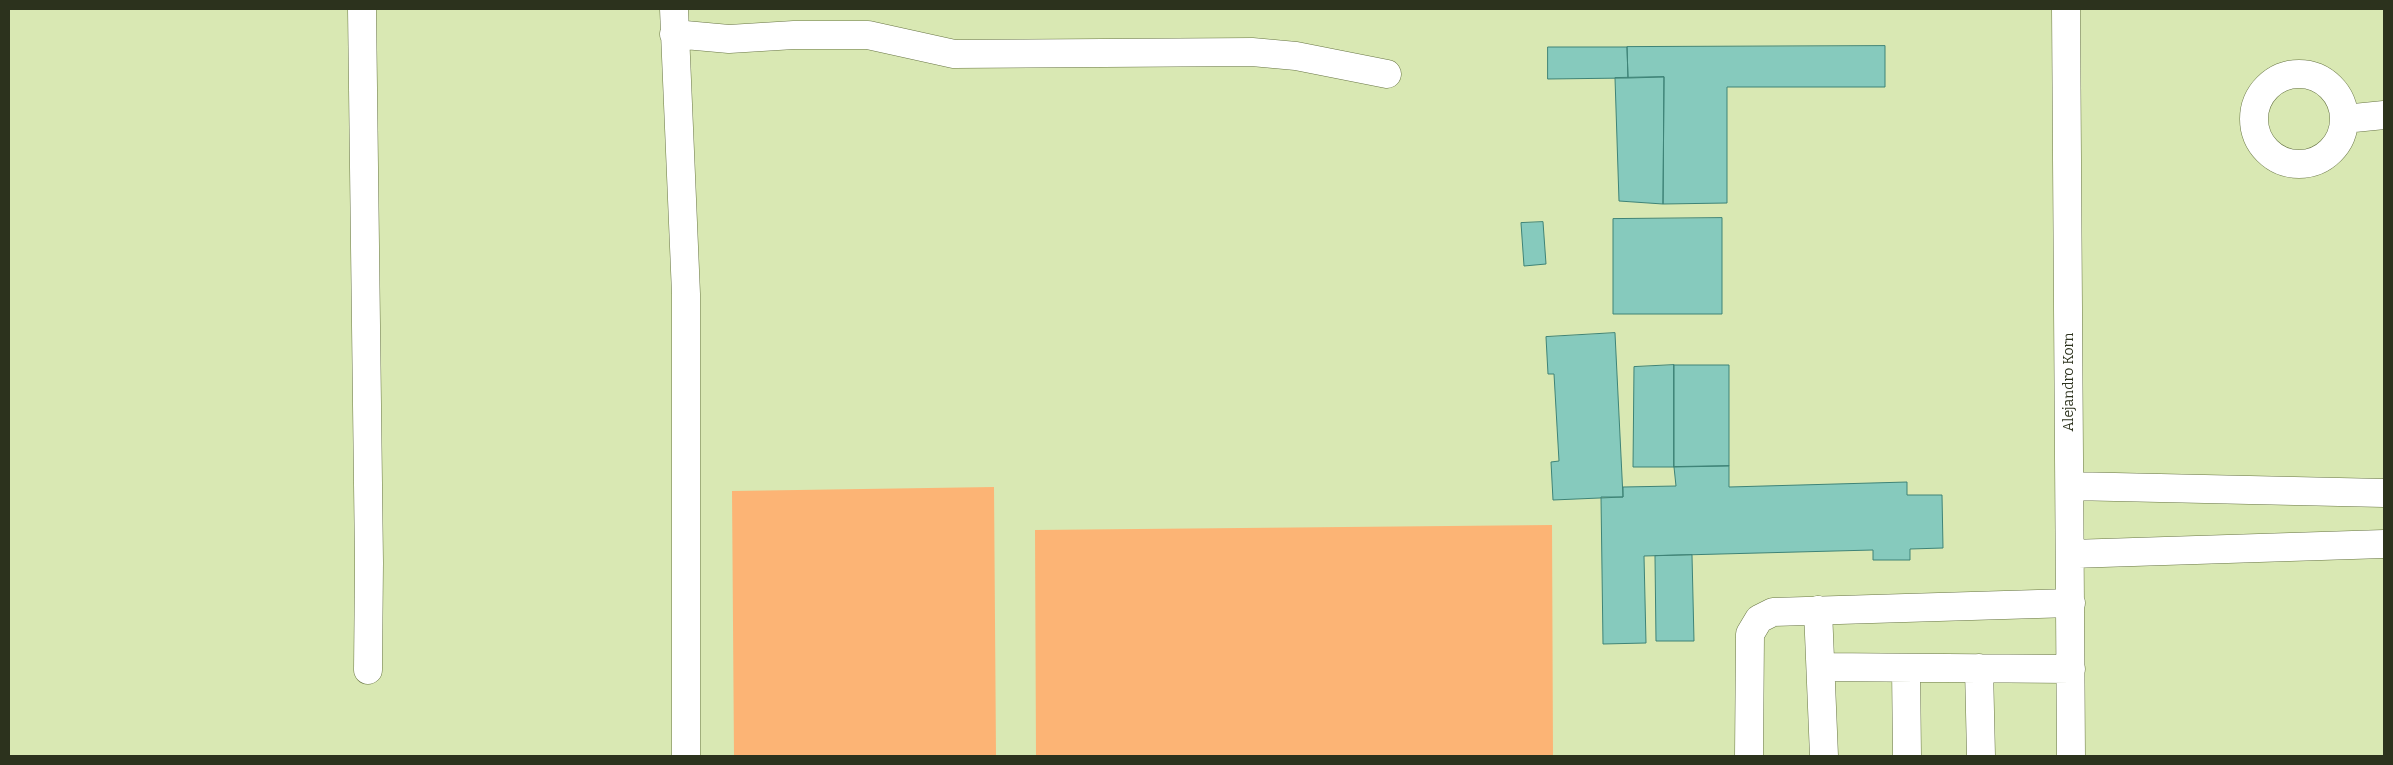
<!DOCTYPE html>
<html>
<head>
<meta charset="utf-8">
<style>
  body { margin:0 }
  #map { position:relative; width:2393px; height:765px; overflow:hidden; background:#d9e8b3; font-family:Bitter,serif }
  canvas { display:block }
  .frame { position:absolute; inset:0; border:10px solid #2c321d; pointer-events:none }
</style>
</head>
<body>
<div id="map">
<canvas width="2393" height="765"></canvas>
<div class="frame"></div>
</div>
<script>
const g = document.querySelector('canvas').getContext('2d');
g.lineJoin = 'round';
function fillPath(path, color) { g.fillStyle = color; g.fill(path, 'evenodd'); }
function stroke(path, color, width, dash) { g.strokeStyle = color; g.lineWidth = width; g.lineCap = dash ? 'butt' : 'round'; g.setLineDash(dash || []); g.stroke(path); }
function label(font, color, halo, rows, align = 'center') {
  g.font = font + ' Bitter,serif'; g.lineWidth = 4; g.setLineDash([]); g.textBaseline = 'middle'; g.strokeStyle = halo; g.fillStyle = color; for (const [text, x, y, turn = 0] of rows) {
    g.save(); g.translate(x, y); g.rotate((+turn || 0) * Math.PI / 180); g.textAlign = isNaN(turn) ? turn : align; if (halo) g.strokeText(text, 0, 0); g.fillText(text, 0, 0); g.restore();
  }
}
fillPath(new Path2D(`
  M994 487 996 756H734L732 491Z
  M1552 525 1553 756H1036L1035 530Z`), '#fcb475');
const building = new Path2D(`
  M1885 46V87H1727V203L1663 204 1664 77 1628 78 1627 47Z
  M1548 47H1627L1628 78 1548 79Z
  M1664 77 1663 204 1619 201 1615 78Z
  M1722 218V314H1613V219Z
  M1543 222 1546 264 1524 266 1521 223Z
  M1615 333 1623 497 1553 500 1551 462 1559 461 1554 374H1548L1546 337Z
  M1674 365V467H1633L1634 367Z
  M1674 365H1729V466L1674 467Z
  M1729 466V487L1907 482V495H1942L1943 548 1910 549V560H1873V550L1644 556 1646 643 1603 644 1601 497H1623V487L1676 486 1674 467Z
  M1692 555 1694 641H1656L1655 556Z`);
fillPath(building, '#86cabd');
stroke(building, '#3e8377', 1);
const minor = new Path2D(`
  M362 9 369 563 368 670
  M674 9 686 294V756
  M2066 9 2071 756
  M674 34 729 39 794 35H868L954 54 1252 52 1296 56 1387 74
  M2254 119a45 45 0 1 1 90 0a45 45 0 1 1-90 0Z
  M2344 119 2384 115
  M2070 486 2384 493
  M2071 554 2384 544
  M1818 610 1824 756
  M1821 667 2071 669
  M1906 668 1907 756
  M1979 668 1981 756
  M1749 756 1750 634 1759 619 1773 612 2071 603`);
stroke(minor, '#687544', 29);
stroke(minor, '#fff', 28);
label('14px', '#2c321d', '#fff', [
  ["Alejandro Korn",2069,382,-90]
]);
</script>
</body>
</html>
